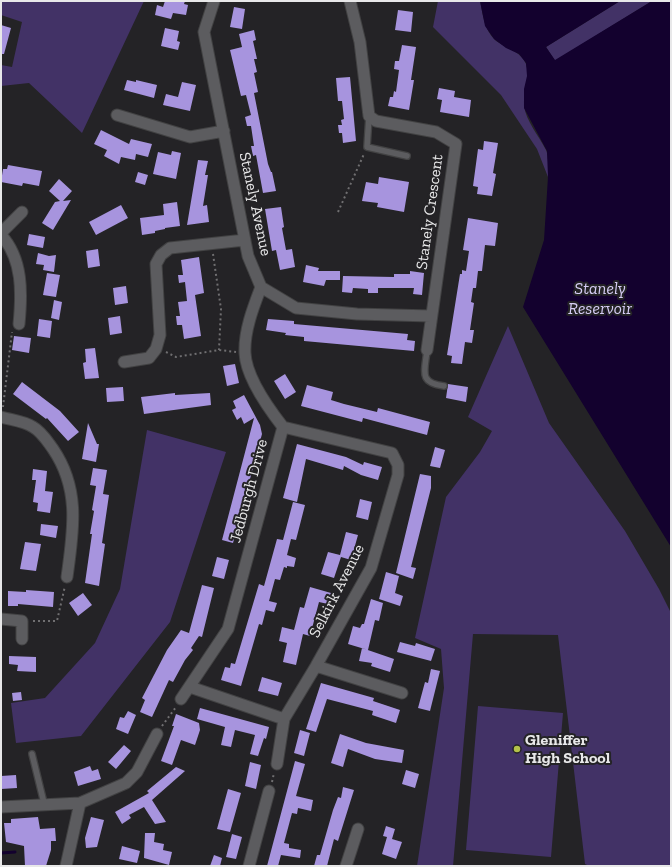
<!DOCTYPE html>
<html>
<head>
<meta charset="utf-8">
<style>
  body { margin:0 }
  #map { position:relative; width:672px; height:867px; overflow:hidden; background:#242326; font-family:"Zilla Slab",serif }
  canvas { display:block }
  .frame { position:absolute; inset:0; border:2px solid #e8e8e9; pointer-events:none }
</style>
</head>
<body>
<div id="map">
<canvas width="672" height="867"></canvas>
<div class="frame"></div>
</div>
<script>
const g = document.querySelector('canvas').getContext('2d');
g.lineJoin = 'round';
function fillPath(path, color) { g.fillStyle = color; g.fill(path, 'evenodd'); }
function stroke(path, color, width, dash) { g.strokeStyle = color; g.lineWidth = width; g.lineCap = dash ? 'butt' : 'round'; g.setLineDash(dash || []); g.stroke(path); }
function label(font, color, halo, rows, align = 'center') {
  g.font = font + ' "Zilla Slab",serif'; g.lineWidth = 4; g.setLineDash([]); g.textBaseline = 'middle'; g.strokeStyle = halo; g.fillStyle = color; for (const [text, x, y, turn = 0] of rows) {
    g.save(); g.translate(x, y); g.rotate((+turn || 0) * Math.PI / 180); g.textAlign = isNaN(turn) ? turn : align; if (halo) g.strokeText(text, 0, 0); g.fillText(text, 0, 0); g.restore();
  }
}
fillPath(new Path2D(`
  M1 1H144L82 133 29 83 1 86V65L12 67 22 22 1 15Z
  M438 1H480C483 15 484 29 495 40 505 48 521 51 526 64 531 77 523 92 524 106 526 121 539 136 546 150 549 157 548 169 548 177L537 149 501 95 433 27Z
  M620 1H652L555 61 546 47Z
  M508 326 549 423 625 531 659 589 671 613V866H589L585 864 558 635 473 634 453 866H417L444 688 441 649 415 638 446 497 480 452 492 431 468 417Z
  M147 430 226 452 170 622 81 736 16 743 11 703 45 698 95 643 120 589Z
  M478 706 563 713 551 857 466 850Z`), '#423266');
fillPath(new Path2D(`
  M480 1H620L546 47 555 60 652 1H671V547L523 307 544 240 548 177 547 151 524 108V89L527 76 526 63 519 54 506 48 494 39 485 26Z`), '#13012e');
stroke(new Path2D(`
  M1 853 15 852`), '#13012e', 3);
fillPath(new Path2D(`
  M165 1H185L184 4 188 5 186 15 173 13 171 19 155 15 157 5 163 7Z
  M234 7 245 9 242 29 230 27Z
  M398 10 413 12 411 32 395 30Z
  M1 25 11 28 4 54H1Z
  M165 28 179 31 177 41 180 42 178 50 161 46Z
  M254 30 256 40 253 41 257 59H254L257 72 254 73 258 92 254 93 268 164 271 172H272L276 191 263 193 256 155 253 156 251 146H254L251 126H247L245 117 251 115 246 95 241 96 230 50 242 47 239 34Z
  M402 45 416 47 411 80H414L409 110 388 106 390 97H393L394 91 396 92 399 70 394 69 395 61H399Z
  M350 77 356 141 343 143 342 133H339L338 125H342L341 120 344 119 342 101H338L336 78Z
  M127 80 136 82V80L157 85 154 98 124 90Z
  M182 82 196 85 190 111 163 105 166 94 178 97Z
  M439 88 455 91 454 97 471 100 469 117 440 112 442 100 437 99Z
  M101 130 129 144 131 139 152 144 148 157 136 154 135 160 121 157 119 164 104 156 107 150 94 144Z
  M484 141 498 143 493 173 496 174 492 196 477 194 478 187 473 186 478 149 483 150Z
  M172 151 181 153 176 179 153 174 158 152 171 155Z
  M198 160 208 161 205 175H208L203 206 207 205 209 222 187 225Z
  M8 165 42 171 39 186 23 183 22 186 1 182 3 169H7Z
  M138 172 148 175 145 185 135 182Z
  M379 177 409 182 404 212 377 207 378 203 362 201 366 182 378 184Z
  M59 179 72 191 63 201 71 200 53 230 42 223 55 202 60 201 49 191Z
  M177 202 180 226 165 228V229L155 231V233L142 235 140 218 164 215 163 204Z
  M121 205 128 218 96 235 89 222Z
  M281 207 284 227 282 228 286 250 292 249 295 267 280 270 276 250 272 251 265 209Z
  M468 218 498 223 495 246 485 245 482 271H478L476 288H473L471 302 474 303 470 330H474L472 343 465 342 462 364 451 363 452 356 447 355 460 274H462V270L466 271 469 251 463 250Z
  M29 234 45 237 43 248 27 245Z
  M98 249 100 266 88 268 86 251Z
  M38 253 49 256 56 255 54 272 43 270 44 265 36 264Z
  M199 257 204 293 195 295 201 336 184 339 182 325H177L176 316H180L178 302 187 301 185 282 179 283 178 275H183L181 260Z
  M306 265 319 268 318 271H340V280H326L324 286 303 282Z
  M410 271 424 273 422 295 413 294 414 288H378V293H368V289L353 288 352 293 342 292 343 276 394 277V274H410Z
  M47 273 60 275 56 297 43 295Z
  M126 286 128 303 115 305 113 288Z
  M54 300 62 302 59 320 51 318Z
  M120 316 122 333 110 335 108 318Z
  M39 319 52 321 50 338 37 336Z
  M268 319 294 321V324L408 334 407 340 415 341 414 351 304 341V337L285 335 286 333 266 330Z
  M14 336 31 338 29 353 12 350Z
  M95 348 99 378 85 379 83 363 86 362 85 349Z
  M235 364 239 383 227 386 223 366Z
  M285 374 296 392 285 399 274 381Z
  M22 382 60 411 79 432 68 441 47 418 46 419 13 394Z
  M448 384 468 387 466 402 446 398Z
  M307 385 333 392 331 400 344 404 377 412 378 408 430 422 427 435 363 418 362 422 301 406Z
  M123 387 124 401 107 402 106 388Z
  M175 393V395L210 393 211 405 144 414 141 397Z
  M244 395 260 425 262 434 233 543 222 540 254 418 244 424 241 417 237 420 232 410 236 408 233 401Z
  M88 423 97 444H99L96 462 82 459Z
  M297 444 346 457 363 465 364 462 382 467 378 480 361 475 344 466 343 470 306 459 297 502 283 498Z
  M435 447 445 450 440 468 430 466Z
  M93 468 107 470 103 494 109 495 102 543 105 544 99 586 85 583 92 534H90L94 511 92 510 96 486 90 485Z
  M33 469 47 471 45 491 53 492 50 513 37 511 38 503 33 502 36 480H32Z
  M420 474 431 476V488L411 567 416 568 413 579 396 573Z
  M360 499 372 502 368 520 356 517Z
  M293 502 305 505 296 540 291 539 287 555 296 558 294 567 287 566V568L284 567 280 580 275 579 269 601 277 603 274 612 266 610 262 625 259 624 241 686 221 680 225 667 230 668 231 663 235 664 259 584 264 586 277 539 283 540Z
  M41 524 58 526 56 538 40 535Z
  M346 532 358 535 351 560 341 557 334 578 321 574 328 552 340 555Z
  M25 542 41 544 36 571 20 569Z
  M217 557 229 560 224 579 212 576Z
  M386 572 399 576 395 593 403 596 400 606 379 599Z
  M202 585 214 588 202 637 199 636 191 648 193 650 185 660 173 682 169 680 152 717 140 712 145 700 142 698 167 650 181 630 189 633Z
  M310 587 331 593 328 604 319 602 310 636 303 634 296 665 283 662 287 643 279 641 282 627 294 630 300 607 304 608Z
  M26 590 54 592 53 607 18 604V606H8V591L26 592Z
  M83 593 92 605 78 616 69 603Z
  M371 599 383 603 379 621 375 620 368 650 348 644 353 626 360 628 362 624H364Z
  M400 642 415 646 416 643 435 649 431 661 397 652Z
  M362 648 394 659 390 672 371 666 372 663 359 661Z
  M9 656 36 657V672L17 671 18 665 9 664Z
  M431 669 440 671 430 711 418 708 425 682 428 683Z
  M262 677 282 683 278 696 258 691Z
  M321 683 374 698 373 701 400 710 396 723 372 715 373 711 327 699 316 732 306 729Z
  M21 692 22 700 13 701 12 693Z
  M200 708 269 727 266 739 264 738 258 756 250 754 255 735 235 730 231 747 221 745 225 727 197 719Z
  M128 711 136 715 128 734 116 729 120 717 124 718Z
  M176 714 199 723 200 730 195 745 181 740 172 765 161 761 174 726H172Z
  M300 730 310 733 304 756 294 753Z
  M340 734 366 743 404 750 402 763 375 759 348 749 343 767 331 763Z
  M124 745 131 751 116 769 108 762Z
  M295 761 305 764 296 796 313 800 311 811 298 808 297 814 292 813 284 843 289 844V848L301 850 300 858 281 855 278 866H267Z
  M250 762 261 765 256 789 245 786Z
  M90 766 92 771 98 769 101 779 78 786 74 772Z
  M176 767 185 771 152 800 166 822 155 824 144 807 129 815 131 818 122 824 115 812 149 793 147 791Z
  M406 770 419 774 415 788 402 784Z
  M16 775 17 788 1 789V776Z
  M343 787 354 790 338 841 334 839 327 866H314L317 855H320L333 810 338 797 341 798Z
  M228 789 241 793 230 832 217 829Z
  M38 817 40 829 55 828 56 841H51V850L46 866H25L24 846 6 842 4 823H11V819Z
  M91 817 104 820 97 847 86 848 85 838Z
  M386 826 395 829 392 839 402 842 396 859 382 854 387 837 383 836Z
  M145 833H155L154 842 164 844 163 850 172 852 169 865 144 858Z
  M232 834 242 837 236 859 226 857Z
  M122 846 140 851 137 863 119 859Z
  M214 855 222 858 220 866H210Z`), '#a794de');
const lane = new Path2D(`
  M369 116 367 147 407 156
  M427 350C425 371 418 383 444 386
  M32 754 44 803`);
const street = new Path2D(`
  M214 1 204 32 248 256 261 287 296 308 357 314 431 316
  M350 1 360 42 369 116 376 121 436 132 456 144 427 350
  M117 115 190 137 224 131
  M1 233 22 212
  M1 235C23 259 22 293 19 324
  M124 362 149 358 156 349 160 335 156 264 161 255 170 248 245 240
  M1 417C11 420 24 421 33 427 42 432 47 441 53 449 81 490 73 532 67 577
  M1 619 22 621V639
  M316 666 402 693
  M190 687 284 719
  M181 699 228 629 283 427C269 409 246 377 245 353 244 331 253 308 261 287
  M277 764 284 719 316 666 371 568 398 475V465L392 453 283 427
  M1 807 80 803 126 783 137 772 157 734
  M66 866 80 803
  M249 866 269 791
  M346 866 358 829`);
stroke(lane, '#424243', 8);
stroke(street, '#424243', 13);
stroke(new Path2D(`
  M338 212 364 154
  M213 254 221 309 219 350
  M166 352 176 357 219 350 236 352
  M3 407 12 332
  M33 621H57L65 586
  M162 726 176 707
  M272 782 274 773`), '#706f71', 2, [2, 3]);
stroke(lane, '#5c5c5f', 5.5);
stroke(street, '#5c5c5f', 11);
for (const [x, y, r, color] of [
  [517,749,4,"#b4c24a"]
]) { const dot = new Path2D(); dot.arc(x, y, r, 0, 2 * Math.PI); g.fillStyle = color; g.fill(dot); stroke(dot, '#242326', 1.5); }
label('16px', '#e8e8e9', '#242326', [
  ["Stanely Avenue",255,204,78],
  ["Stanely Crescent",430,212,-82],
  ["Jedburgh Drive",249,491,-75],
  ["Selkirk Avenue",337,591,-63]
]);
label('bold 16px', '#e8e8e9', '#242326', [
  ["Gleniffer",525,740],
  ["High School",525,758]
], 'left');
label('italic 17px', '#d6cdf5', '#242326', [
  ["Stanely",600,289],
  ["Reservoir",600,309]
]);
</script>
</body>
</html>
